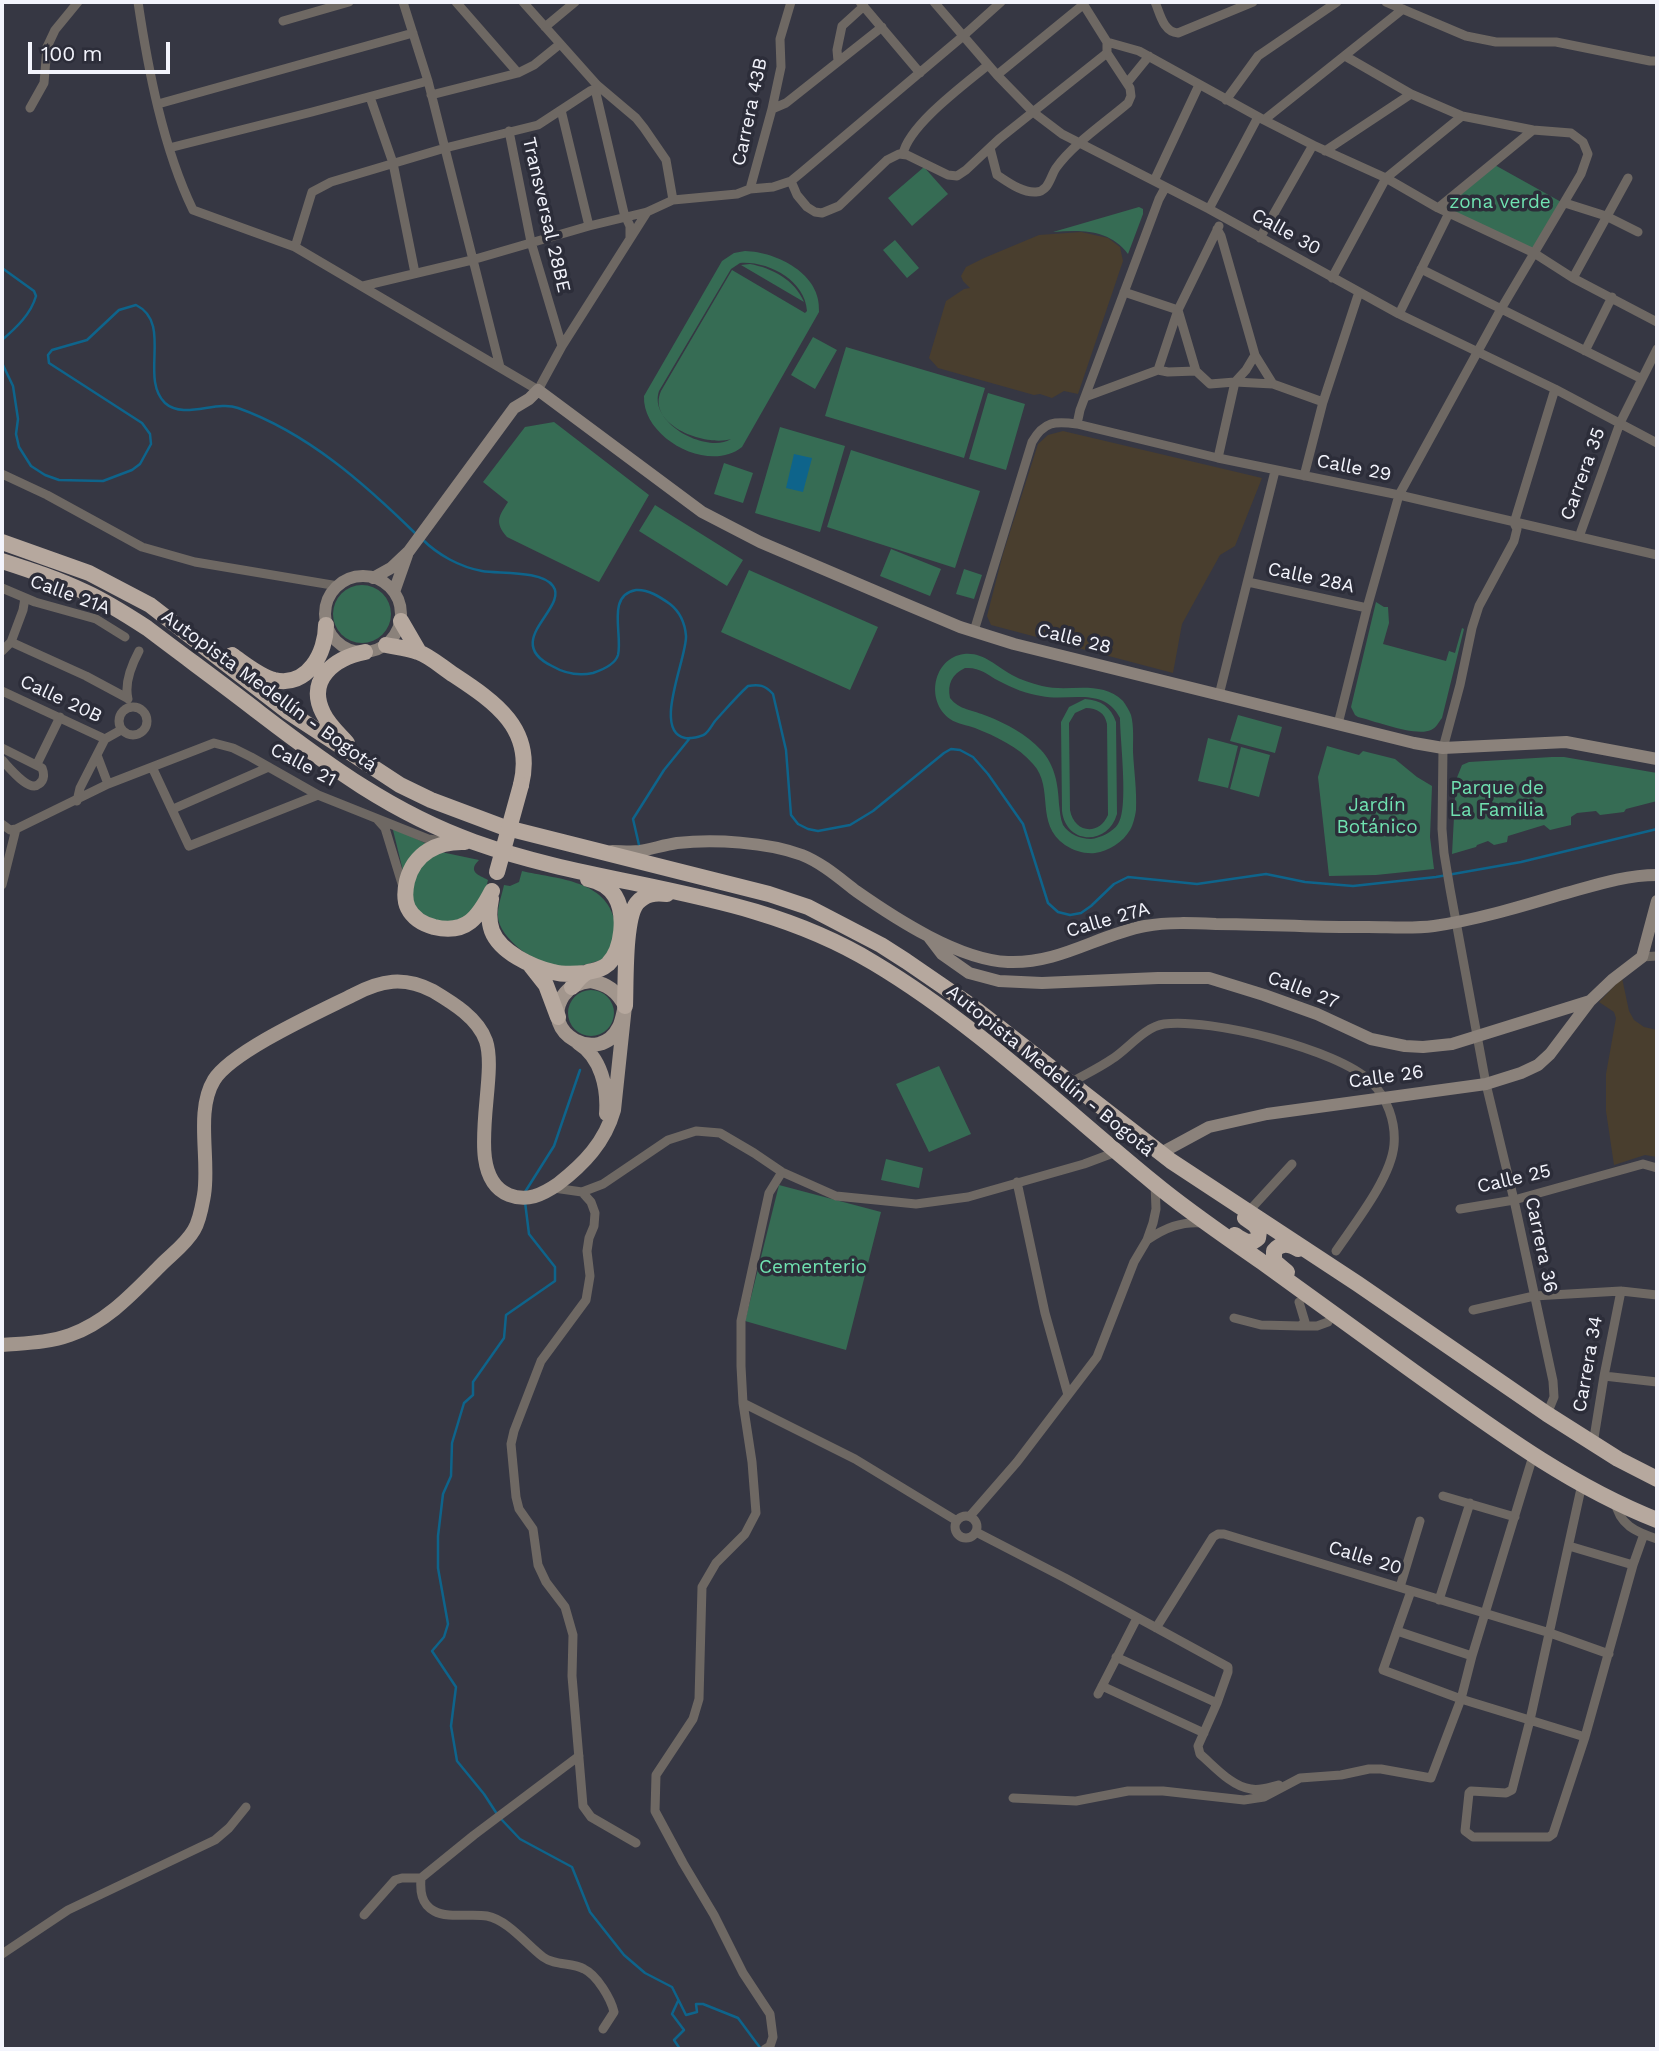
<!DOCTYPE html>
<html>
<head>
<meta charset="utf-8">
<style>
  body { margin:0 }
  #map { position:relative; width:1659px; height:2051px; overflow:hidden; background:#363743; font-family:"Work Sans",sans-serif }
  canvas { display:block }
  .frame { position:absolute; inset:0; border:4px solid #f3f4fc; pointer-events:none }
  .scale { position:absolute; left:28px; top:42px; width:142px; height:32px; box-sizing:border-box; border:4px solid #f3f4fc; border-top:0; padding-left:9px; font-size:21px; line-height:24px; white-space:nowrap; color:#f3f4fc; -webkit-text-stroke:5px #2c2d39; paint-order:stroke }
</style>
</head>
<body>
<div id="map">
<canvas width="1659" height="2051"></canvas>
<div class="frame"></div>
<div class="scale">100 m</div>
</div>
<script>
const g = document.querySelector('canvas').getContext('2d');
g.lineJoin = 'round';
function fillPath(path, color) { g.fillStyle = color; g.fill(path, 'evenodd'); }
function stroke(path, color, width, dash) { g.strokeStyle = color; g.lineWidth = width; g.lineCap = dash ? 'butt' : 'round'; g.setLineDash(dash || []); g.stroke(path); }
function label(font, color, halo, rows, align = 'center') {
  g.font = font + ' "Work Sans",sans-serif'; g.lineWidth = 7; g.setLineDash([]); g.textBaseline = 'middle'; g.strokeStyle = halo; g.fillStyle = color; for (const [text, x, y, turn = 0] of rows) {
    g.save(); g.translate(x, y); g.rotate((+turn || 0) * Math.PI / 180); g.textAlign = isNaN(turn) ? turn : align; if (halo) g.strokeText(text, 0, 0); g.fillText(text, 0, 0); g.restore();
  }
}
fillPath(new Path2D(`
  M1081 232 1108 238 1120 247 1123 261 1078 394 1064 391 1052 398 1040 394 1034 395 938 368 929 358 946 301 964 289 970 288 963 281 961 276 966 267 984 258 1039 235Z
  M1063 431 1262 478 1235 546 1220 555 1182 624 1173 673 991 625 987 616 1003 554 1038 444 1048 435Z
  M1622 978 1629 1011 1634 1020 1644 1027 1657 1030V1157L1645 1155 1614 1165 1606 1111V1074L1616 1018 1614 1012 1599 1002Z`), '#493e2e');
fillPath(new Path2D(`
  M1493 164 1563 203 1534 251 1441 207Z
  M924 167 948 194 912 226 888 198Z
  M1139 207 1143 209V214L1128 254C1109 229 1082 230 1053 232Z
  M895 240 919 268 907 278 883 250Z
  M745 251C777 252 822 274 819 312L742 447C709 474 642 438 644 396L722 261 734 253ZM740 263C768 261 805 280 807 311L805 313 732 270 661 391C646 425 706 447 731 439 708 454 648 424 659 391L731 269Z
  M750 264C772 268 795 280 804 302L741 265Z
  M813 337 837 350 815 389 791 375Z
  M846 347 985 388 964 458 825 416Z
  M988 393 1025 404 1006 470 969 459Z
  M554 422 649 495 599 582 507 537C494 522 499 516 508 502L483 482 525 427Z
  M780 427 845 446 820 532 755 513Z
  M851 450 980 491 955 568 827 527Z
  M724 463 753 473 743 503 714 494Z
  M655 505 743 560 727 586 639 531Z
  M891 549 941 569 930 596 880 576Z
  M964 569 982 575 974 599 956 594Z
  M749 570 878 627 850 690 721 632Z
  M333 614a29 29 0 1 1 58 0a29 29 0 1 1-58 0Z
  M1376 602 1384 607H1388L1389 623 1383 644 1446 661 1449 651 1455 653 1462 628 1464 629 1442 718C1438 723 1436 728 1431 730 1416 737 1375 721 1358 717L1355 715 1351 707Z
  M964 654C984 652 995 666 1012 675 1021 680 1031 683 1042 686 1069 693 1100 679 1123 701 1126 705 1129 710 1131 715 1134 726 1133 740 1133 752 1134 771 1137 791 1136 810 1135 817 1133 825 1130 830 1123 842 1109 851 1095 853 1085 854 1074 851 1065 845 1034 823 1055 788 1033 764 1019 747 995 736 975 728 967 725 957 724 950 719 925 701 933 658 964 654ZM965 668C980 667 986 674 999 681 1012 688 1027 694 1041 696 1068 702 1104 686 1120 718 1120 740 1129 809 1118 824 1113 832 1100 838 1091 839 1080 839 1069 834 1063 825 1060 818 1060 811 1059 804 1058 784 1055 765 1041 750 1026 734 1007 724 987 716 973 710 959 710 950 698 947 684 952 674 965 668Z
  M1085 699C1101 700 1111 707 1116 722L1117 814C1108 846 1066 845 1062 811L1061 722 1069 707ZM1086 708C1097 708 1105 713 1107 724L1108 815C1099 836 1074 833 1070 810L1069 723 1075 713Z
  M1238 715 1282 727 1275 753 1230 741Z
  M1208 738 1238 746 1228 788 1198 781Z
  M1327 746 1359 755 1363 751 1395 759 1417 777 1432 786 1430 837 1434 869 1376 875 1329 876 1318 777Z
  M1241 747 1270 755 1259 797 1230 789Z
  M1552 757H1564L1657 773V801L1626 809 1624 812 1600 815 1596 811 1577 813 1571 817V825L1550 830 1544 825 1508 836 1507 842 1494 845 1488 841 1477 845 1476 847 1452 854 1456 780 1462 765 1469 762Z
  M393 830H397L425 843V845L403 871Z
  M441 852 479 860C467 872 479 875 488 880L485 892 472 915 443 924 418 912 414 907 411 889 423 861Z
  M522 871C555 879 603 879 614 918 615 924 616 933 614 940 613 946 607 953 604 959 589 964 573 969 556 967 537 965 499 938 498 917 497 907 502 895 504 885L510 886 519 882Z
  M568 1013a23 23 0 1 1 46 0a23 23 0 1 1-46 0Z
  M939 1066 971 1134 929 1152 896 1084Z
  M886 1159 923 1168 919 1188 881 1180Z
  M779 1185 881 1212 846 1350 745 1321Z`), '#366c54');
fillPath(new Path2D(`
  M794 454 812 458 803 492 786 488Z`), '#0e648b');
stroke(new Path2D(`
  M2 268 34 291 36 296C31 314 16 328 2 340
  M2 363 13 386 18 419 16 434 19 447 31 466 45 475 59 480 103 481 132 470 140 464 151 444 150 434 142 423 49 363 48 355 52 350 87 340 119 310 136 305C173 323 139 378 165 403 184 420 216 400 238 408 308 433 365 484 417 535
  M422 539C438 555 460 567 482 571 499 574 542 570 553 586 569 608 501 641 552 666 564 673 579 676 593 673 602 670 615 665 618 655 623 635 606 595 636 590 648 589 660 597 670 604 680 612 685 623 686 636 687 658 652 731 685 738 690 739 701 737 705 734 709 731 712 725 715 721 726 709 736 697 748 686 759 684 765 685 773 694L786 750 791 815 798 824 808 829 818 831 850 825 873 811 944 753 951 749 960 750 973 757 988 774 1023 824 1048 903 1058 912 1070 915 1081 913 1091 906 1114 884 1128 877 1197 884 1266 874 1305 882 1353 886 1436 877 1521 862 1657 829
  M639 845 633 819 664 770 690 738
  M525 1192 554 1146 580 1070
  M497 1814 484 1794 457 1761 451 1726 456 1687 432 1651 444 1637 448 1624 438 1568V1536L443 1494 451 1476 452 1443 464 1403 473 1395V1382L504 1338 506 1315 555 1281V1267L529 1234 525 1202
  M501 1819 520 1839 572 1867 590 1912 624 1955 645 1973 672 1987 686 2015 697 2012 696 2004H703L738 2018 761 2049
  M678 2001 672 2014 684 2030 674 2040 680 2049
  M1537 2049H1540`), '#0e648b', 2.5);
stroke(new Path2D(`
  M138 2C148 69 163 148 193 210L295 247 538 390 562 346 647 212
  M403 2 428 81 500 367
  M456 2 518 73
  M523 2 597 85 636 118 644 128 666 160 673 200
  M860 2 920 73
  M934 2 997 75 1033 112 1062 134 1209 209 1399 314 1555 389 1657 443
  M1155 2C1160 13 1163 32 1178 33L1253 2
  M1386 2 1466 36 1496 42H1556L1650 61H1657
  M283 21 349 2
  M545 27 575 2
  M1107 42 1139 51 1264 120 1313 145 1386 178 1438 208 1534 253 1573 278 1657 322
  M838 61 837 50 842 26 864 6
  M997 75 1084 4
  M1127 83 1149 56
  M595 89 624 213 630 226V237
  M431 95 518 73 534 65 560 44
  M370 97 393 163 415 273
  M1226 100 1258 56 1337 2
  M158 104 413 33
  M30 108 44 83 47 47 55 30 78 2
  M772 109 786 103 882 27
  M561 110 589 226
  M1264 120 1403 9
  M509 131 531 242 562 346
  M169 148 312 112 428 81
  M990 148 997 175C1008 182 1022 193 1036 192 1049 191 1050 177 1056 168 1073 144 1106 122 1128 103L1131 96 1130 88 1107 53V42L1082 2
  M1325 151 1411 94
  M903 154C909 125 964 85 988 65
  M791 181 797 195 807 207 815 212 822 213 839 206 887 160 899 154 907 155 948 175 957 176 966 170 999 139 1107 53
  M1154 181 1199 85
  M750 189 772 109 781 67 780 39 791 2
  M1565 203 1606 216 1638 232
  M1438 208 1533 130
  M1209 209 1258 117
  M1217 229 1221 236 1255 355 1273 384 1323 402
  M1260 238 1313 145
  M295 247 312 192 331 182 445 148 538 125 590 91 595 89 597 85
  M1421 269 1642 379
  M1332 278 1386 178 1462 116
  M1573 278 1628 178
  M363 286 472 260 589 226 647 212 673 200 737 194 750 189 773 187 791 181 802 172 962 37 1001 2
  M1124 292 1178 310 1196 371 1210 384 1235 382 1273 384
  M1399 314 1449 213
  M1585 351 1612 297
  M1196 371 1168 372 1158 370 1178 310 1219 226
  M1085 397 1158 370
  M1077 424 1080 410 1159 199 1165 188
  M1218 458 1235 382 1246 370 1255 355
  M2 474 47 495 142 547 195 562 338 586
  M1304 476 1323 402 1359 292
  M1579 537 1620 423 1657 349
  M1248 582 1367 608
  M2 588 35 602 96 619 125 637
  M974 631 1032 442C1044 421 1055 421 1077 424L1218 458 1399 495 1657 555
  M11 642 86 676 127 698
  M2 651 11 642 23 610 25 598
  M2 691 105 739
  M1219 695 1275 471
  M128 699C124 683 131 666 139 651
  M119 721a14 14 0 1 1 28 0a14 14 0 1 1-28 0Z
  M1338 724 1367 608 1399 495 1501 309 1581 174 1588 154 1583 142 1571 133 1533 130 1462 116 1411 94 1345 56
  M2 748 42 768C44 773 45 780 39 784 29 793 9 767 2 760
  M97 755 108 784
  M37 764 60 717
  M152 767 189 846 318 795
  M77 801 80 788 105 739 121 730
  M173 809 269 767
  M377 819 385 828 403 887
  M2 824 10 830 16 829
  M16 829 108 784 214 743 233 748 251 757 318 795 428 839 444 841
  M2 885 16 829
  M1642 957 1657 956
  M1070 1083C1084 1075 1099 1068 1112 1059 1128 1049 1144 1027 1164 1024 1210 1018 1338 1049 1371 1082 1387 1097 1396 1122 1394 1145 1391 1178 1355 1223 1336 1251
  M1017 1182 1045 1313 1068 1395
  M554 1188 582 1192 603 1184 668 1140 696 1131 720 1133 754 1153 782 1172 836 1196 916 1204 968 1197 1084 1164 1116 1152
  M582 1192 591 1202 595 1213 594 1226 589 1238 587 1251 590 1276 586 1300 541 1361 514 1431 511 1444 516 1497 519 1509 533 1529 538 1565 546 1582 565 1607 573 1635 572 1676 583 1806 591 1817 636 1843
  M1460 1209 1514 1200 1643 1164 1657 1168
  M1248 1212 1292 1164
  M1147 1240C1165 1228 1181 1221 1203 1223
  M1473 1310 1534 1296 1621 1291 1657 1295
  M1234 1318 1261 1325 1300 1326 1305 1322 1299 1302
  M1300 1326H1317L1328 1322
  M1604 1376 1657 1382
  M743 1403 855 1459 957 1521
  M1547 1414 1554 1397 1553 1381 1514 1200 1486 1084 1450 889 1444 853 1442 829 1443 748 1460 685 1472 628 1479 606 1514 541 1517 529 1514 523 1555 389
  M1593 1444 1604 1376 1621 1291
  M1582 1484 1530 1720 1512 1790 1506 1793 1471 1791 1469 1793 1465 1831 1473 1837H1549L1553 1834 1585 1737 1633 1565 1644 1534
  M1443 1496 1515 1517
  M1615 1501C1619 1525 1636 1532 1657 1539
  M970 1516 1017 1462 1097 1357 1134 1262 1147 1240 1153 1223 1156 1209 1155 1184
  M955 1527a11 11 0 1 1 22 0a11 11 0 1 1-22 0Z
  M976 1532 1065 1578 1228 1667V1672L1217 1703 1198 1746 1200 1754C1214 1766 1232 1787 1251 1789 1260 1791 1270 1787 1279 1785
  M1569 1546 1633 1565
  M1400 1587 1420 1521
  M1411 1591 1383 1670 1461 1699 1585 1737
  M1439 1600 1470 1503
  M1156 1628 1213 1537 1218 1534H1224L1550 1633 1609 1654
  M1397 1631 1472 1656
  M1116 1657 1217 1703
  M1102 1686 1204 1733
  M1098 1694 1137 1618
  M1013 1798 1076 1801 1128 1791H1163L1244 1800 1264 1797 1300 1778 1341 1775 1369 1769H1381L1431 1778 1461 1699 1472 1656 1533 1456
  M421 1878 474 1835 579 1756
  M364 1915 395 1880 402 1878H421C420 1891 421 1904 434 1911 448 1919 471 1913 487 1916 508 1920 527 1945 543 1957 555 1966 572 1962 584 1969 597 1975 611 1999 614 2012L603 2029
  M2 1954 68 1910 215 1840 229 1828 246 1807
  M765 2049 770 2046 773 2037 770 2014 743 1973 714 1915 683 1863 655 1811 656 1775 693 1719 699 1699 702 1587 716 1563 745 1534 756 1513 752 1462 743 1403 741 1366V1321L769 1193 782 1172`), '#6e6863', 9);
stroke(new Path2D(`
  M325 614a38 38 0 1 1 76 0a38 38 0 1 1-76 0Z
  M373 578 391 568 409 551 514 408 529 399 538 390 702 512 760 542 903 603 960 627 1014 644 1414 743 1443 748 1566 742 1657 759
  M394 592 407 555
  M612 851C621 851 631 852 640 851 652 849 664 845 677 843 714 839 767 842 802 855 822 863 839 878 856 891 896 919 959 960 1008 962 1060 964 1097 935 1145 926 1168 922 1192 923 1216 924 1267 924 1318 928 1368 927 1390 927 1412 929 1434 926 1475 920 1516 908 1556 896 1590 887 1622 875 1657 875
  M929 937 942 954 969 973 999 981 1042 983 1158 978H1209L1264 995 1317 1014 1371 1039 1405 1046 1423 1047 1452 1044 1590 1001 1612 980 1642 957 1657 901
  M1161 1153 1209 1127 1267 1114 1486 1084 1521 1073 1538 1065 1550 1054 1590 1001`), '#8b827b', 12);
stroke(new Path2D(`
  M591 981C607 984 617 991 625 1006 623 1013 622 1021 619 1027 600 1066 539 1034 563 996 570 986 579 982 591 981Z
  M578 1043C601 1057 608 1088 606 1114
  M2 1345C24 1343 48 1343 70 1335 107 1322 134 1292 161 1265 172 1254 186 1244 194 1230 200 1220 202 1206 204 1195 210 1160 195 1111 214 1080 232 1051 319 1012 353 995 381 980 404 976 433 991 453 1003 478 1018 486 1041 499 1080 461 1176 509 1195 527 1202 542 1195 558 1184 584 1164 605 1142 614 1110L625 1006`), '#a2968d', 14);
stroke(new Path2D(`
  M2 542 89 573 150 605 287 711 400 785 431 800 503 827 769 894 808 907 881 945 906 961 973 1007 1171 1161 1358 1284 1547 1414 1618 1459 1657 1479
  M2 561C30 570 58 579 85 592 107 602 127 615 147 628 185 657 224 685 261 714 329 766 393 813 474 842 608 890 749 887 874 963 976 1024 1062 1108 1154 1183 1189 1212 1225 1236 1262 1262 1313 1299 1363 1335 1414 1372 1491 1427 1568 1485 1657 1520
  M401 621 419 652
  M386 645C396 647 408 648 418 652 430 656 443 668 454 675 495 702 535 729 521 785
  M232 655C245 664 259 676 274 680 308 688 326 652 326 625
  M347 743C338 733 328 724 323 713 306 679 335 658 365 652
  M465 842C438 841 414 853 407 881 405 890 404 900 408 908 413 918 423 924 434 927 467 935 479 916 492 891
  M491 899C489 909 488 920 492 931 500 952 532 967 553 972 564 975 575 974 586 973
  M531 966 546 985 558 1017
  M572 987C577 981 581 975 588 972 596 970 601 970 608 964 623 949 626 914 615 896 609 887 598 881 588 879
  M625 1006C626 983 624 919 637 903 646 893 655 893 667 894
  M1235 1235C1242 1240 1250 1246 1258 1238L1259 1231 1255 1225 1245 1218
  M1287 1272 1274 1261V1251C1281 1242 1290 1244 1298 1249`), '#b6a89e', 16);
stroke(new Path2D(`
  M497 872 521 785`), '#b6a89e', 16);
label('19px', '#f3f4fc', '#2c2d39', [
  ["Carrera 43B",750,112,-78],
  ["Transversal 28BE",546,215,77],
  ["Calle 30",1286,232,29],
  ["Calle 29",1354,468,11],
  ["Carrera 35",1583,474,-70],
  ["Calle 28A",1311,578,12],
  ["Calle 21A",70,595,20],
  ["Calle 28",1074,639,14],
  ["Autopista Medellín - Bogotá",269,691,36],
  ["Calle 20B",61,699,25],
  ["Calle 21",303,765,28],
  ["Calle 27A",1108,920,-16],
  ["Calle 27",1303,990,21],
  ["Autopista Medellín - Bogotá",1050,1071,39],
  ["Calle 26",1386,1077,-8],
  ["Calle 25",1514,1179,-13],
  ["Carrera 36",1541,1245,78],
  ["Carrera 34",1588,1364,-80],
  ["Calle 20",1365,1558,17]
]);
label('19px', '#70e2b1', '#2c2d39', [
  ["zona verde",1500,202],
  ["Parque de",1497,788],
  ["La Familia",1497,810],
  ["Jardín",1377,805],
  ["Botánico",1377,827],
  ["Cementerio",813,1267]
]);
</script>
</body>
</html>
